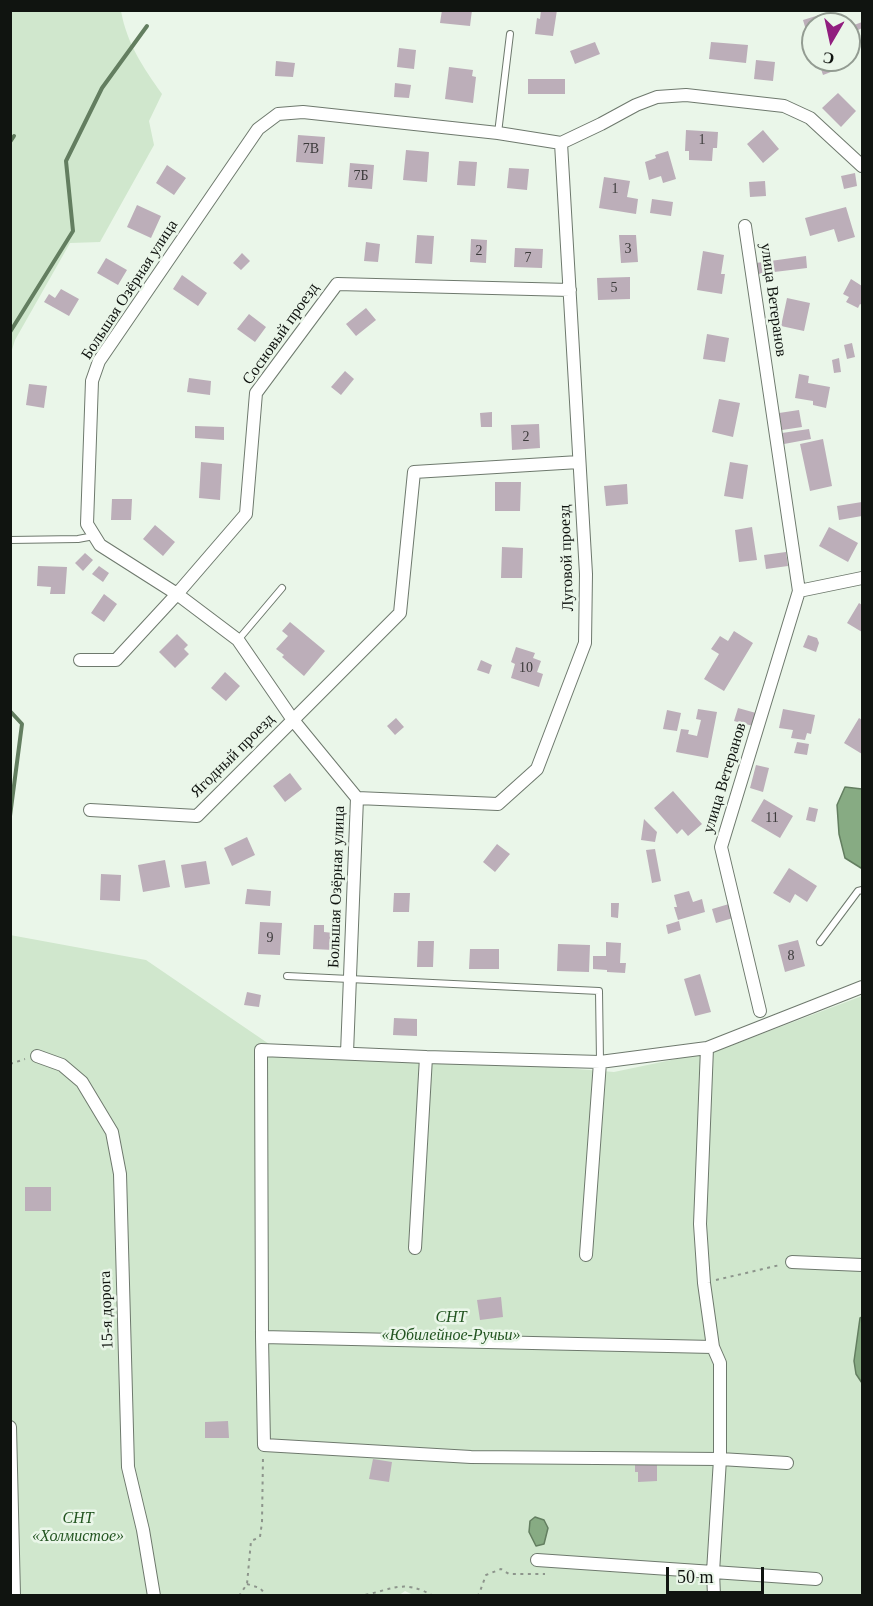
<!DOCTYPE html>
<html>
<head>
<meta charset="utf-8">
<style>
  body { margin:0 }
  #map { position:relative; width:873px; height:1606px; overflow:hidden; background:#eaf6e9; font-family:"Times New Roman",serif }
  canvas { display:block }
  .frame { position:absolute; inset:0; border:12px solid #101410; pointer-events:none }
  .north { position:absolute; left:801px; top:12px; width:60px; height:60px; box-sizing:border-box; background:#eaf6e9; border:2px solid #939c92; border-radius:50%; rotate:189deg; font-size:16px; font-weight:700; line-height:24px; text-align:center; color:#101410 }
  .north::after { content:''; display:block; margin:auto; width:21px; height:27px; background:#911e7f; clip-path:polygon(50% 0,100% 100%,50% 72%,0 100%) }
  .scale { position:absolute; left:666px; top:1567px; width:98px; height:27px; box-sizing:border-box; border:3px solid #101410; border-top:0; padding-left:8px; font-size:18px; line-height:21px; white-space:nowrap; color:#101410; -webkit-text-stroke:4px #eaf6e9; paint-order:stroke }
</style>
</head>
<body>
<div id="map">
<canvas width="873" height="1606"></canvas>
<div class="frame"></div>
<div class="north">С</div>
<div class="scale">50 m</div>
</div>
<script>
const g = document.querySelector('canvas').getContext('2d');
g.lineJoin = 'round';
function fillPath(path, color) { g.fillStyle = color; g.fill(path, 'evenodd'); }
function stroke(path, color, width, dash) { g.strokeStyle = color; g.lineWidth = width; g.lineCap = dash ? 'butt' : 'round'; g.setLineDash(dash || []); g.stroke(path); }
function label(font, color, halo, rows, align = 'center') {
  g.font = font + ' "Times New Roman",serif'; g.lineWidth = 5; g.setLineDash([]); g.textBaseline = 'middle'; g.strokeStyle = halo; g.fillStyle = color; for (const [text, x, y, turn = 0] of rows) {
    g.save(); g.translate(x, y); g.rotate((+turn || 0) * Math.PI / 180); g.textAlign = isNaN(turn) ? turn : align; if (halo) g.strokeText(text, 0, 0); g.fillText(text, 0, 0); g.restore();
  }
}
fillPath(new Path2D(`
  M11 10 121 11C127 44 143 67 162 94L149 121 154 145 100 242 70 243 15 340 11 353Z
  M10 935 146 960 269 1044 614 1072 719 1050 862 996V1595L415 1596 405 1591 398 1596 11 1595Z`), '#d0e7cd');
const water = new Path2D(`
  M845 787 862 789V867L861 868 845 858 839 834 837 805Z
  M862 1317V1383L856 1374 854 1361 860 1318Z
  M535 1517 544 1520 548 1528 544 1544 536 1546 529 1532 530 1521Z`);
fillPath(water, '#87ab83');
stroke(water, '#637e60', 1.5);
stroke(new Path2D(`
  M10 142 14 136
  M10 332 73 231 66 161 102 88 147 26
  M10 711 22 724 10 816`), '#637e60', 4);
fillPath(new Path2D(`
  M442 10H472L470 26 440 23Z
  M541 10H557L553 36 535 34 537 18 540 19Z
  M826 13 830 24H813V35L808 37 803 20Z
  M862 22V28L856 31 858 36 849 39V27Z
  M595 42 600 54 575 64 570 51Z
  M711 42 748 45 746 63 709 59Z
  M399 48 416 50 414 69 397 67Z
  M756 60 775 62 773 81 754 79Z
  M818 60H841L844 67 823 75Z
  M276 61 295 63 293 77 275 76Z
  M449 67 473 70 472 76 476 77 473 103 445 99Z
  M528 79H565V94H528Z
  M395 83 411 85 409 98 394 97Z
  M838 93 856 111 841 127 822 108Z
  M686 130 718 132 717 148H713L712 161 689 160V151H685Z
  M763 130 779 149 763 163 747 144Z
  M298 135 325 137 323 164 296 162Z
  M406 150 429 152 427 182 403 180Z
  M668 151 676 179 663 183 661 176 649 180 645 162 656 158 655 155Z
  M459 161 477 162 475 186 457 185Z
  M350 163 374 165 372 189 348 187Z
  M167 165 186 178 174 195 156 183Z
  M509 168 529 169 527 190 507 188Z
  M855 173 857 186 844 189 841 176Z
  M604 177 630 181 627 197 638 199 636 214 599 208Z
  M765 181 766 196 750 197 749 182Z
  M652 199 673 202 671 216 650 213Z
  M137 205 161 216 151 238 127 227Z
  M846 207 855 237 838 242 834 229 810 236 805 218Z
  M417 235 434 236 432 264 415 263Z
  M619 235H636L638 262 621 263Z
  M471 239 487 240 486 263 470 262Z
  M366 242 380 244 378 262 364 261Z
  M515 248 543 249 542 268 514 267Z
  M703 251 724 255 721 274H725L722 294 697 290Z
  M242 253 250 261 241 270 233 263Z
  M806 256 807 268 758 274 756 263Z
  M106 258 127 270 118 285 97 273Z
  M182 275 207 293 198 306 173 289Z
  M630 277V299L598 300 597 278Z
  M851 279 862 286V305L860 304 858 308 846 302 849 297 843 294Z
  M61 289 79 299 69 316 44 302 49 294 55 298Z
  M787 298 810 303 804 331 781 326Z
  M366 308 376 320 356 336 346 324Z
  M249 314 266 327 255 342 237 329Z
  M707 334 729 338 725 362 703 359Z
  M852 343 855 357 847 359 844 345Z
  M839 358 841 372 834 373 832 360Z
  M345 371 354 379 341 395 331 387Z
  M799 374 809 376 808 383 830 387 826 408 813 405V401L795 398Z
  M189 378 211 381 210 395 187 392Z
  M29 384 47 386 44 408 26 405Z
  M719 399 740 403 733 437 712 432Z
  M799 410 802 427 782 430 779 413Z
  M492 412V427H481L480 413Z
  M539 424 540 448 512 450 511 425Z
  M195 426 224 427V440L195 438Z
  M809 429 811 439 784 444 782 433Z
  M823 439 832 486 810 491 800 444Z
  M201 462 222 464 220 500 199 498Z
  M730 462 748 465 743 499 724 496Z
  M495 482H521L520 511H495Z
  M627 484 628 504 606 506 604 486Z
  M112 499H132L131 520H111Z
  M862 502V516L839 520 837 506Z
  M155 525 175 542 163 556 143 539Z
  M752 527 757 560 739 562 735 530Z
  M829 527 858 543 848 562 819 546Z
  M502 547 523 548 522 578H501Z
  M786 552 788 566 766 569 764 555Z
  M85 553 93 560 83 571 75 563Z
  M38 566 67 567 65 594H50L51 587 37 586Z
  M99 566 109 573 103 582 92 574Z
  M104 594 117 604 104 622 91 613Z
  M859 603 862 605V632L847 623Z
  M290 622 325 651 304 676 282 657 284 655 276 649 288 636 282 631Z
  M734 631 753 643 724 691 704 679 719 654 711 649 720 636 728 641Z
  M177 634 188 645 184 649 189 654 175 668 159 652Z
  M808 635 817 638 819 643 816 652 803 647Z
  M516 647 535 653 533 658 541 661 537 672 543 674 539 687 511 678 515 664 511 662Z
  M481 660 492 665 489 674 477 670Z
  M225 672 240 686 226 701 211 688Z
  M738 708 756 713 753 726 734 721Z
  M698 709 717 712 708 758 676 752 681 729 689 730 688 734 697 736 701 720 696 719Z
  M783 709 815 715 811 734 807 733 805 740 791 738 793 730 779 728Z
  M667 710 681 713 677 731 663 729Z
  M396 718 404 727 395 735 387 726Z
  M859 718 862 720V754L844 743Z
  M797 742 809 744 807 755 794 753Z
  M756 765 769 768 763 792 750 788Z
  M290 773 302 789 285 802 273 786Z
  M673 791 702 824 688 836 682 829 677 834 654 808Z
  M764 799 793 816 780 838 751 821Z
  M809 807 818 809 815 822 806 820Z
  M644 819 657 832 655 842 641 840Z
  M247 837 255 855 232 866 224 848Z
  M497 844 510 854 495 872 483 862Z
  M655 849 661 881 652 883 646 850Z
  M165 860 170 887 143 892 138 865Z
  M206 861 210 884 185 888 181 865Z
  M789 868 817 886 807 902 795 894 790 903 773 893Z
  M101 874 121 875 120 901 100 900Z
  M247 889 271 891 270 906 245 904Z
  M689 891 693 902 702 899 705 912 678 920 674 907H677L674 895Z
  M394 893H410L409 912H393Z
  M611 903H619L618 918 611 917Z
  M729 904 733 918 716 923 712 909Z
  M679 921 681 930 668 934 666 925Z
  M260 922 282 923 280 955 258 954Z
  M314 925H324V932L334 933 333 950 313 949Z
  M798 940 805 966 785 972 778 945Z
  M418 941H434L433 967H417Z
  M606 942 621 943 620 963H626L625 973 607 972V970L593 969V956H606Z
  M558 944 590 945 589 972 557 971Z
  M470 949H499V969H469Z
  M700 974 711 1012 695 1016 684 979Z
  M247 992 261 995 259 1007 244 1005Z
  M394 1018 417 1019V1036L393 1035Z
  M25 1187H51V1211H25Z
  M501 1297 503 1317 480 1320 477 1300Z
  M228 1421 229 1438H205V1422Z
  M373 1459 392 1462 389 1482 369 1479Z
  M657 1464V1481L638 1482V1472H635V1465Z`), '#bcaeb9');
const lane = new Path2D(`
  M498 133 510 34
  M10 540 78 539 94 536
  M238 640 282 588
  M820 942 858 891 862 890
  M287 976 599 991 600 1061`);
const street = new Path2D(`
  M745 226 799 591
  M80 660H116L177 594 246 514 256 393 337 284 570 290
  M357 798 498 804 537 769 585 643 586 574 561 143
  M90 810 197 816 400 613 414 472 579 462
  M760 1011 721 847 799 591 862 578
  M707 1048 600 1062 426 1057 261 1050 262 1337 264 1445 471 1457 720 1459 787 1463
  M347 1053 357 798 293 720 238 640 177 594 100 545 87 524 92 381 99 361 258 129 278 114 303 112 498 133 561 143 601 124 636 105 657 97 686 95 784 106 810 118 862 166
  M37 1056 62 1065 82 1082 112 1132 120 1174 128 1467 143 1530 154 1596
  M415 1248 426 1057
  M586 1255 600 1062
  M792 1262 862 1265
  M262 1337 713 1347
  M10 1427 14 1596
  M537 1560 816 1579
  M714 1596 713 1572 720 1459V1363L713 1347 704 1283 700 1224 707 1048 862 987`);
stroke(lane, '#6e796d', 8);
stroke(street, '#6e796d', 14);
stroke(new Path2D(`
  M10 1064 25 1059
  M716 1280 780 1265
  M247 1584 260 1588 267 1596
  M239 1596 247 1584 251 1541 260 1537 262 1522 263 1456
  M358 1596C389 1592 402 1577 433 1596
  M477 1596 479 1594 486 1575 501 1569 509 1574H545`), '#8d958c', 2, [3, 4.5]);
stroke(lane, '#fff', 6);
stroke(street, '#fff', 12);
label('14px', '#3b3a3a', null, [
  ["1",702,140],
  ["7В",311,149],
  ["7Б",361,176],
  ["1",615,189],
  ["3",628,249],
  ["2",479,251],
  ["7",528,258],
  ["5",614,288],
  ["2",526,437],
  ["10",526,668],
  ["11",772,818],
  ["9",270,938],
  ["8",791,956]
]);
label('16px', '#101410', '#eaf6e9', [
  ["Большая Озёрная улица",130,290,-57],
  ["улица Ветеранов",773,300,82],
  ["Сосновый проезд",281,334,-55],
  ["Луговой проезд",567,558,-92],
  ["Ягодный проезд",233,756,-45],
  ["улица Ветеранов",725,778,-73],
  ["Большая Озёрная улица",337,887,-88],
  ["15-я дорога",107,1310,-92]
]);
label('italic 16px', '#225420', '#eaf6e9', [
  ["СНТ",451,1318],
  ["«Юбилейное-Ручьи»",451,1336],
  ["СНТ",78,1519],
  ["«Холмистое»",78,1537]
]);
</script>
</body>
</html>
